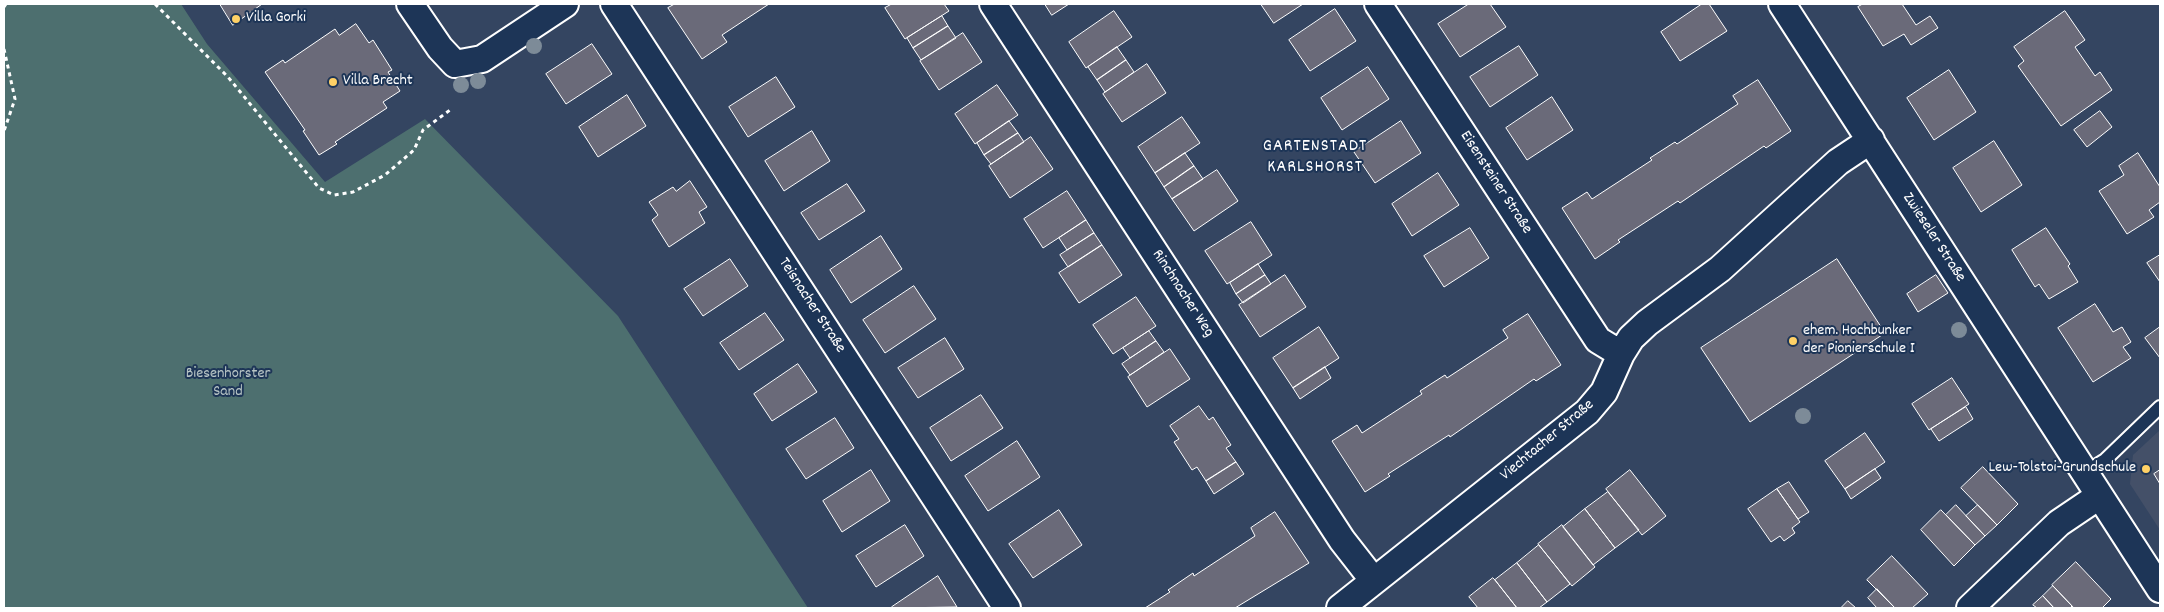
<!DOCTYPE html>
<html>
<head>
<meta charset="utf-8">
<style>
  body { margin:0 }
  #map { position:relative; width:2164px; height:612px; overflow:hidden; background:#344561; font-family:Dekko,sans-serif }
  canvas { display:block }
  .frame { position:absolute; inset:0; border:5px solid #fff; pointer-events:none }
</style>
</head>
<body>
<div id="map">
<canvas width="2164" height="612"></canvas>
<div class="frame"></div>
</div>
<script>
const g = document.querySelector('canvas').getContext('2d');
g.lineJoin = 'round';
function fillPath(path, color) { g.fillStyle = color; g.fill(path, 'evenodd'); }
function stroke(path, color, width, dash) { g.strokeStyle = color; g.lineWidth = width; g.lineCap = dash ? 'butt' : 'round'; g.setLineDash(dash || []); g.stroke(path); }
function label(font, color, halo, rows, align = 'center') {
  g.font = font + ' Dekko,sans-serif'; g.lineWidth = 4; g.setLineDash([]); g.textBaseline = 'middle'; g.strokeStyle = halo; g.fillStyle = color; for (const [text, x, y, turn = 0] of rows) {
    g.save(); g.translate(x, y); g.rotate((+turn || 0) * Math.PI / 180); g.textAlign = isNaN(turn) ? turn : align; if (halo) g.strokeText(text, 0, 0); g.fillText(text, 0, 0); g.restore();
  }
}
fillPath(new Path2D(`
  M2160 430V530L2130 484 2133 455Z`), '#445068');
fillPath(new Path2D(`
  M4 4H181L207 44 325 182 425 119 618 316 808 608H4Z`), '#4d6f6f');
const building = new Path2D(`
  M220 4H262L233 25Z
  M675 4H769L722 35 727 42 702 59 668 8Z
  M892 4H944L949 11 905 39 885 8Z
  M1045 4H1069L1052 15Z
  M1261 4H1303L1274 23Z
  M1469 4H1490L1506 27 1460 57 1438 24Z
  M1702 4H1709L1727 31 1680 61 1661 32Z
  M1863 4H1902L1916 25 1930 16 1938 28 1911 45 1904 34 1883 46 1858 7Z
  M1335 9 1356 41 1310 71 1289 40Z
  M1114 11 1132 37 1086 68 1069 42Z
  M2065 11 2085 40 2075 47 2095 76 2100 72 2112 90 2061 126 2018 66 2024 61 2014 47Z
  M942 16 948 26 913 48 907 38Z
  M356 24 369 43 373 40 392 70 388 72 400 91 383 102 387 108 335 142 337 144 319 155 303 131 305 130 265 72 283 60 285 63 335 29 339 35Z
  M948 26 956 38 921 60 913 48Z
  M963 33 982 62 939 90 920 61Z
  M592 44 612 74 566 104 546 74Z
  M1519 46 1538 75 1490 107 1470 77Z
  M1117 47 1126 60 1097 80 1088 67Z
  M1126 60 1134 72 1105 92 1097 80Z
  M1147 64 1166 93 1122 122 1103 94Z
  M1368 67 1389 99 1342 130 1321 98Z
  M1949 70 1976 112 1934 140 1907 98Z
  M776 77 795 107 748 137 729 107Z
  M1758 80 1791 131 1766 148 1764 146 1680 203 1678 201 1618 240 1620 242 1595 259 1562 208 1587 192 1592 199 1652 160 1650 158 1675 142 1677 144 1738 104 1733 96Z
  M997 85 1018 115 975 144 955 114Z
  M627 95 646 126 598 157 579 127Z
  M1552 97 1573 130 1527 160 1506 128Z
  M2100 111 2112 127 2087 147 2074 130Z
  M1182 117 1200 143 1155 173 1138 147Z
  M1009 121 1018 133 984 155 977 143Z
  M1401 121 1421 153 1375 183 1354 152Z
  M812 131 830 161 784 191 765 161Z
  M1018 133 1024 142 991 164 984 155Z
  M1031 137 1053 169 1010 198 989 166Z
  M1994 141 2022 185 1981 212 1953 168Z
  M1185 153 1194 166 1164 187 1155 173Z
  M2138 153 2160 187V202L2149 210 2154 217 2127 234 2099 191 2124 175 2119 166Z
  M1194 166 1203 179 1172 199 1164 187Z
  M1217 170 1238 201 1194 231 1172 199Z
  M1438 173 1459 205 1412 236 1392 204Z
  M690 181 707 207 699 212 705 223 669 247 652 220 658 215 649 202 673 187 676 191Z
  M847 184 865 211 819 240 801 213Z
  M1067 191 1086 220 1043 248 1024 219Z
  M1086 220 1094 233 1067 250 1059 238Z
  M1251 222 1272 255 1227 284 1205 251Z
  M1470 228 1489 258 1444 287 1424 256Z
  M2046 228 2070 264 2068 266 2078 282 2049 299 2039 284 2035 287 2012 250Z
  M1094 233 1102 245 1068 267 1060 255Z
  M881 236 902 269 851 303 830 270Z
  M1102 245 1122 275 1079 303 1059 273Z
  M2160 255V282L2147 263Z
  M730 259 748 286 703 316 684 289Z
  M1837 259 1885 333 1750 422 1701 348Z
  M1258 264 1265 275 1236 294 1230 283Z
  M1265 275 1271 284 1243 303 1236 294Z
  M1285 275 1306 307 1260 337 1239 305Z
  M1936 275 1948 293 1918 312 1907 294Z
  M914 286 936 319 885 353 863 320Z
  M1136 297 1156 326 1113 354 1093 325Z
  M2095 304 2113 332 2122 327 2131 342 2123 347 2131 358 2093 382 2058 328Z
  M765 313 784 340 739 370 720 343Z
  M1528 314 1561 365 1536 381 1534 379 1450 437 1449 435 1388 474 1390 476 1365 492 1332 441 1357 425 1362 433 1422 394 1420 391 1445 375 1447 378 1508 338 1503 330Z
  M1319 327 1339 358 1293 388 1273 358Z
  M2160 327V358L2145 338Z
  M1149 331 1156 341 1130 358 1123 348Z
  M945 338 964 369 918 398 898 368Z
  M1156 341 1164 352 1130 375 1122 364Z
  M1170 349 1190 379 1147 407 1128 377Z
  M798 364 817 392 772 421 754 394Z
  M1325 367 1331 378 1300 399 1293 388Z
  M1952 378 1969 404 1929 430 1912 404Z
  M981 395 1003 428 951 461 930 428Z
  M1199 406 1209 420 1213 417 1231 445 1226 448 1236 462 1206 481 1197 467 1192 470 1174 442 1179 439 1170 426Z
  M1966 407 1973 419 1939 441 1931 429Z
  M835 418 854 448 806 479 786 449Z
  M1865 433 1885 462 1845 489 1825 461Z
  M1017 441 1040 477 988 511 965 476Z
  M1236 462 1244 474 1214 494 1206 481Z
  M1983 467 2018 504 1997 525 1961 488Z
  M1875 469 1881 478 1851 499 1845 489Z
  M871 470 890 501 842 532 823 501Z
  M1630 470 1666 516 1642 535 1606 489Z
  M2160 470V484L2154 474Z
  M1789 482 1809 512 1798 519 1777 489Z
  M1777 489 1800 522 1792 528 1795 533 1784 541 1780 536 1771 542 1748 509Z
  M1608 492 1639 530 1615 548 1585 509Z
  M1956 505 1985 536 1975 545 1946 515Z
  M1978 505 1997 525 1985 536 1966 516Z
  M1585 509 1615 548 1593 565 1563 527Z
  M1059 510 1082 545 1033 578 1009 544Z
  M1941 510 1975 545 1954 566 1921 530Z
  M1275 512 1309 563 1235 608H1145L1170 592 1168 590 1193 573 1194 576 1255 536 1251 528Z
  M905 525 924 556 876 587 856 556Z
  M1562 525 1595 567 1572 586 1538 544Z
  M1539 545 1570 584 1547 602 1517 563Z
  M1892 556 1928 594 1912 608H1895L1867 580Z
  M2076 562 2111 599 2102 608H2074L2052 585Z
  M1517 563 1547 602 1539 608H1517L1495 580Z
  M938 576 957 607 893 608 892 607Z
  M1493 578 1495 580 1517 608H1478L1469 597Z
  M2053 586 2072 606 2070 608H2054L2043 596Z
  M1877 589 1895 608H1877L1868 598Z
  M2043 596 2054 608H2037L2033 605Z
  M1848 601 1856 608H1841Z`);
fillPath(building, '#6a6a79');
stroke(building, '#fff', 1);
const service = new Path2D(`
  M2084 473 2105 460 2160 407`);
const minor = new Path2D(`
  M410 4 440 48 455 64 482 59 565 4
  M614 4 1007 608
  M993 4 1342 540 1374 581
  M1378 4 1598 340 1621 354
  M1782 4 2160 589
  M1340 608 1587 412 1604 392 1621 354 1631 338 1647 323 1720 269 1838 162 1871 140
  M1970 608 2059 523 2099 496`);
stroke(service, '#fff', 16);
stroke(minor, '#fff', 30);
stroke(new Path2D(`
  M155 4 228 77 319 188 334 195 353 192 385 175 414 150 423 130 450 110
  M4 7 6 4
  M4 49 15 99 4 131`), '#fff', 3, [4, 4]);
stroke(service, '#1d3557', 12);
stroke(minor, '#1d3557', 26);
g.fillStyle = '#7d8b98';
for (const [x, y] of [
  [534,46],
  [478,81],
  [461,85],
  [1959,330],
  [1803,416]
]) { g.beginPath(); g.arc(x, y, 8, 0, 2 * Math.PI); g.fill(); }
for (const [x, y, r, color] of [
  [236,19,5,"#ffd166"],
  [333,82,5,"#ffd166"],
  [1793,341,5,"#ffd166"],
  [2146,469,5,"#ffd166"]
]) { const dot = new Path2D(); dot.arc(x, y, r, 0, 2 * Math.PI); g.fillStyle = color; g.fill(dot); stroke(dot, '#1d3557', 2); }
label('16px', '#fff', '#1d3557', [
  ["Villa Gorki",246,19],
  ["Villa Brecht",343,82],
  ["ehem. Hochbunker",1803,332],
  ["der Pionierschule I",1803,350],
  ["Lew-Tolstoi-Grundschule",2136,469,"right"]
], 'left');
label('16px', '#fff', '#1d3557', [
  ["Eisensteiner Straße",1495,183,57],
  ["Zwieseler Straße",1933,238,57],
  ["Rinchnacher Weg",1182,294,57],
  ["Teisnacher Straße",811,306,57],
  ["Viechtacher Straße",1548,441,-40]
]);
label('16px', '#b8c5c5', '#1d3557', [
  ["Biesenhorster",228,375],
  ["Sand",228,393]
]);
g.letterSpacing = '1px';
label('18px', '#fff', '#1d3557', [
  ["GARTENSTADT",1315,148],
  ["KARLSHORST",1315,169]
]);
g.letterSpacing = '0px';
</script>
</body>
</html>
